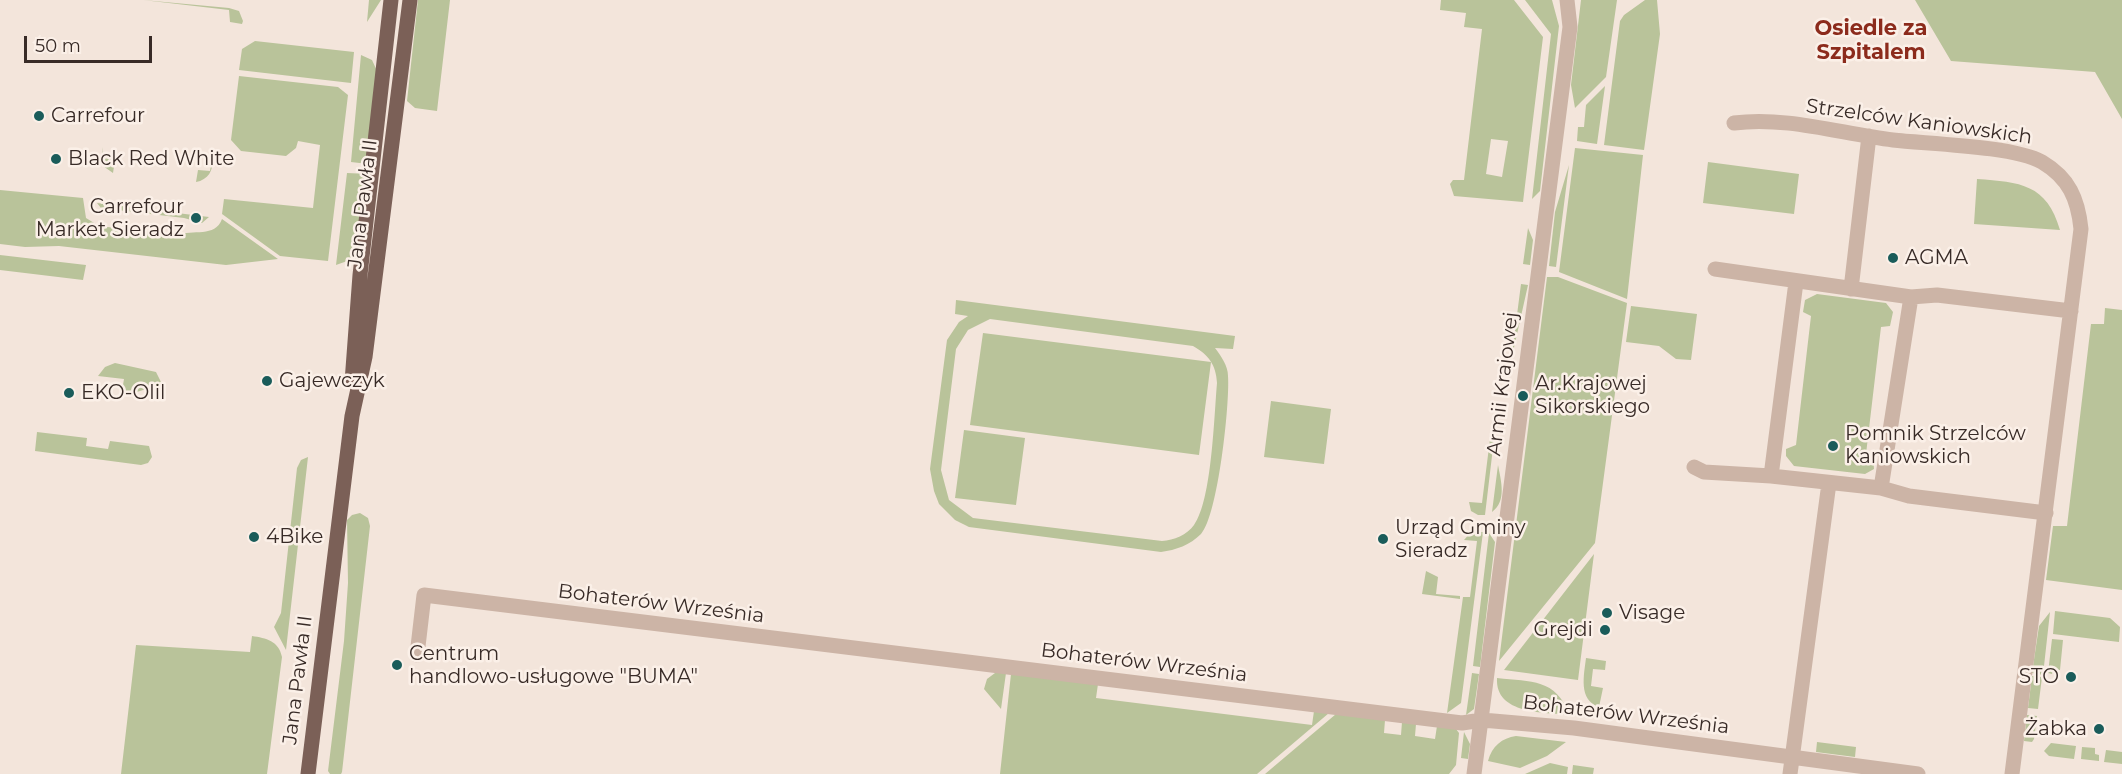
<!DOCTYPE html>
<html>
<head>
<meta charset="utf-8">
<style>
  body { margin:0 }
  #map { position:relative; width:2122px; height:774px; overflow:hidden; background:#f3e5db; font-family:Montserrat,sans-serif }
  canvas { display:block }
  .scale { position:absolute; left:24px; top:36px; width:128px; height:27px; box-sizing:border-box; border:3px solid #382b27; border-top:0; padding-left:8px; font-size:18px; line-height:21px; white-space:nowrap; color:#382b27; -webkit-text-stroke:4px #fbf0e8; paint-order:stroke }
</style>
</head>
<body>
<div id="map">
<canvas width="2122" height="774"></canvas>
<div class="scale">50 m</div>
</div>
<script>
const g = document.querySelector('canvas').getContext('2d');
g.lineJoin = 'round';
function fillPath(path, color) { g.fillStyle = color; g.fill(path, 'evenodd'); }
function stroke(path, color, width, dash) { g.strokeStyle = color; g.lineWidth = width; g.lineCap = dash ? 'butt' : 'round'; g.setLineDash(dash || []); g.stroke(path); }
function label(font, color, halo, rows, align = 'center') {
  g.font = font + ' Montserrat,sans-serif'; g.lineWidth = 5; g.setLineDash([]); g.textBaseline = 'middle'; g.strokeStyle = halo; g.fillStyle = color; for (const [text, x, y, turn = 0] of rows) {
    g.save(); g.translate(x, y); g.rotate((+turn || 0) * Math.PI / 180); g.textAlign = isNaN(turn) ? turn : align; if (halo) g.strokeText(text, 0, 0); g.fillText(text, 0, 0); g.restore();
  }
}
fillPath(new Path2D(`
  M143 0 229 8 239 11 243 21 242 24 230 22 229 10Z
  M369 0H381L367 22Z
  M418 0H450L437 111 415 108 407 101Z
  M1441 0H1514L1543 37 1523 202 1454 196 1450 184 1453 180H1464L1482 29 1464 27 1466 13 1440 10ZM1491 139 1508 141 1502 177 1486 174Z
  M1525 0H1552L1559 26 1540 191 1532 199 1551 34Z
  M1581 0H1617L1606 77 1575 108 1571 85Z
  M1645 0H1657L1660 34 1644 150 1604 145 1620 21 1624 15Z
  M1915 0H2122V119L2095 72 1951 61Z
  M255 41 354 52 351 83 239 70 242 49Z
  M361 55 372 60 377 71 368 164 351 162Z
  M239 76 338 87 348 95 328 261 280 256 222 214 224 199 313 208 320 145 298 141 296 148 286 156 241 151 231 140Z
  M1605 86 1597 144 1577 141 1578 127H1584L1586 105Z
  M103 147 102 158 115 160 113 173 103 166Z
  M1575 148 1643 155 1627 299 1559 272Z
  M212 159C214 170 208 180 196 182L198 170 210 171Z
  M1708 162 1799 174 1794 214 1703 203Z
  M1569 165 1556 267 1549 266 1555 212Z
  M347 173 368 174 358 252 350 260 336 265Z
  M1977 179C2020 182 2047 184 2060 230L1974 224Z
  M0 190 83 198 86 218 99 226 177 235C193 229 215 238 222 219L278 259 226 265 59 246 25 247 0 244Z
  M97 203 209 217 202 223 184 218 101 208Z
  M1528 228 1533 240 1530 265 1523 264Z
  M0 255 86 265 83 280 0 270Z
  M1547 277H1558L1627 303 1595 543 1499 661Z
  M1521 284 1528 285 1511 361Z
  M1817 294 1886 303 1893 312 1890 326 1881 327 1866 454 1873 455 1874 469 1865 474 1794 466 1786 456V449L1796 445 1811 316 1803 312 1805 300Z
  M956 300 1235 336 1233 349 1215 348C1221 356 1228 366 1228 376 1230 403 1218 516 1201 534 1190 545 1176 550 1161 552L969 527 955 520 939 504 934 491 930 469 947 340 959 322 968 316 955 314ZM990 319 1193 346C1209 355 1216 365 1217 383 1214 416 1212 500 1194 525 1187 535 1174 540 1162 541L973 518 949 500 941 470 956 349 968 330Z
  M1631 306 1697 314 1691 360 1676 359 1659 346 1626 342Z
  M2105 308 2122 310V590L2046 580 2053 526H2067L2091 324H2104Z
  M983 333 1211 362 1199 455 970 425Z
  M115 363 156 372 162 384 121 397 124 379 98 376 105 367Z
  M1271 401 1331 409 1324 464 1264 457Z
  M964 430 1025 438 1016 505 955 498Z
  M37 432 87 438 86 446 108 449 110 441 149 446 152 457 148 463 141 465 35 451Z
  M1490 439H1494L1485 515H1478L1471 511 1469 502 1482 503Z
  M308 457 286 650 274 627 281 613 297 468 301 460Z
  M1498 465C1501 481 1507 501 1492 512Z
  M360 513 368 518 370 526 342 772 341 774H330L328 771 344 641 348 583 347 520 352 515Z
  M1471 532H1483L1461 703 1447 713 1463 597H1470L1477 541 1464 540Z
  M1489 533 1495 542 1480 667 1473 666Z
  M1594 554 1578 680 1504 670Z
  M1426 571 1438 577 1436 594 1460 596V599L1422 594Z
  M2055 611 2110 618 2120 627 2119 642 2053 634Z
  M2050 612 2043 675 2032 673 2039 626Z
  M252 636C266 638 279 641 282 657L267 774H121L136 645 250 652Z
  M2052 639 2063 640 2060 670 2053 669 2052 674 2048 673Z
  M1586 658 1606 661 1605 670 1593 669 1591 686 1603 688 1599 707C1578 700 1584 675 1586 658Z
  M995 673H1006L1001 709 984 689 987 679Z
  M1472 673 1479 674 1474 709 1466 715Z
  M1011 674 1098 684 1096 698 1312 725 1314 711 1329 713 1257 774H1000Z
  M2032 676 2042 677 2038 709 2028 708Z
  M1497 678C1532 682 1555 678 1570 715 1545 712 1495 715 1497 678Z
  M1336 714 1385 720 1384 733 1401 735 1402 722 1416 724 1415 736 1435 739 1437 726 1456 729 1459 733 1456 765 1449 774H1265Z
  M2027 715 2037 716 2034 739 2032 742 2024 741Z
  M1464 732 1470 744 1468 759 1461 758Z
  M1516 736 1566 742 1547 756 1520 768 1488 761C1492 746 1502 738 1516 736Z
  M1817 742 1856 747 1855 757 1816 752Z
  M2051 743 2076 746 2074 759 2049 756 2044 751Z
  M2082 747 2095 748V754L2099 755V761L2081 759Z
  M2106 750 2122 752V764L2104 762Z
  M1550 763 1568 767 1567 774H1525Z
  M1573 765 1594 768 1593 774H1572Z`), '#b9c39a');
stroke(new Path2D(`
  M1734 123C1786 116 1842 134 1893 140 1929 144 2014 146 2042 162 2069 178 2078 199 2081 229L2012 774
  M1715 269 1911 297 1937 295 2071 311
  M1851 289 1869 136
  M1694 467 1704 472 1771 476 1881 488 1909 496 2046 513
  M1771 476 1796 282
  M1881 488 1911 297
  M417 655 424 595 1462 723 1482 720 1574 728 1918 774
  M1474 774 1570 27 1567 0
  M1790 774 1829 483`), '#ccb4a6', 15);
stroke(new Path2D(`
  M352 382 360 275 391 0
  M308 774 352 416 365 357 410 0`), '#7b6057', 15);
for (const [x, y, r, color] of [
  [39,116,6,"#1a5c5a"],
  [56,159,6,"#1a5c5a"],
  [196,218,6,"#1a5c5a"],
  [1893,258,6,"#1a5c5a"],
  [267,381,6,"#1a5c5a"],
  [69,393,6,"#1a5c5a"],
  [1523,396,6,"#1a5c5a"],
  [1833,446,6,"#1a5c5a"],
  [254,537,6,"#1a5c5a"],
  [1383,539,6,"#1a5c5a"],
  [1607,613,6,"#1a5c5a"],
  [1605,630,6,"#1a5c5a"],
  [397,665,6,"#1a5c5a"],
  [2071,677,6,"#1a5c5a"],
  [2099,729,6,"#1a5c5a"]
]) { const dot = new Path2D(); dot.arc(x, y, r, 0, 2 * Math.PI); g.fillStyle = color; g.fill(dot); stroke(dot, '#fbf0e8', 2); }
label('20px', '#382b27', '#fbf0e8', [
  ["Carrefour",51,116],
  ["Black Red White",68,159],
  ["Carrefour",184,207,"right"],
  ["Market Sieradz",184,230,"right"],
  ["AGMA",1905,258],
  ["Gajewczyk",279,381],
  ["Ar.Krajowej",1535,384],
  ["Sikorskiego",1535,407],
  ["EKO-Olil",81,393],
  ["Pomnik Strzelców",1845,434],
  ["Kaniowskich",1845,457],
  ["Urząd Gminy",1395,528],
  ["Sieradz",1395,551],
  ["4Bike",266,537],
  ["Visage",1619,613],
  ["Grejdi",1593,630,"right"],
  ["Centrum",409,654],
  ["handlowo-usługowe \"BUMA\"",409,677],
  ["STO",2059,677,"right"],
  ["Żabka",2087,729,"right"]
], 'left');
label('20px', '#382b27', '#fbf0e8', [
  ["Strzelców Kaniowskich",1919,122,8],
  ["Jana Pawła II",363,204,-83],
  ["Armii Krajowej",1503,384,-83],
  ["Bohaterów Września",661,604,7],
  ["Bohaterów Września",1144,663,7],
  ["Jana Pawła II",298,680,-83],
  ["Bohaterów Września",1626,715,7]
]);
label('bold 21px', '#8c2b1c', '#fbf0e8', [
  ["Osiedle za",1871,29],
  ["Szpitalem",1871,53]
]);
</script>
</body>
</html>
